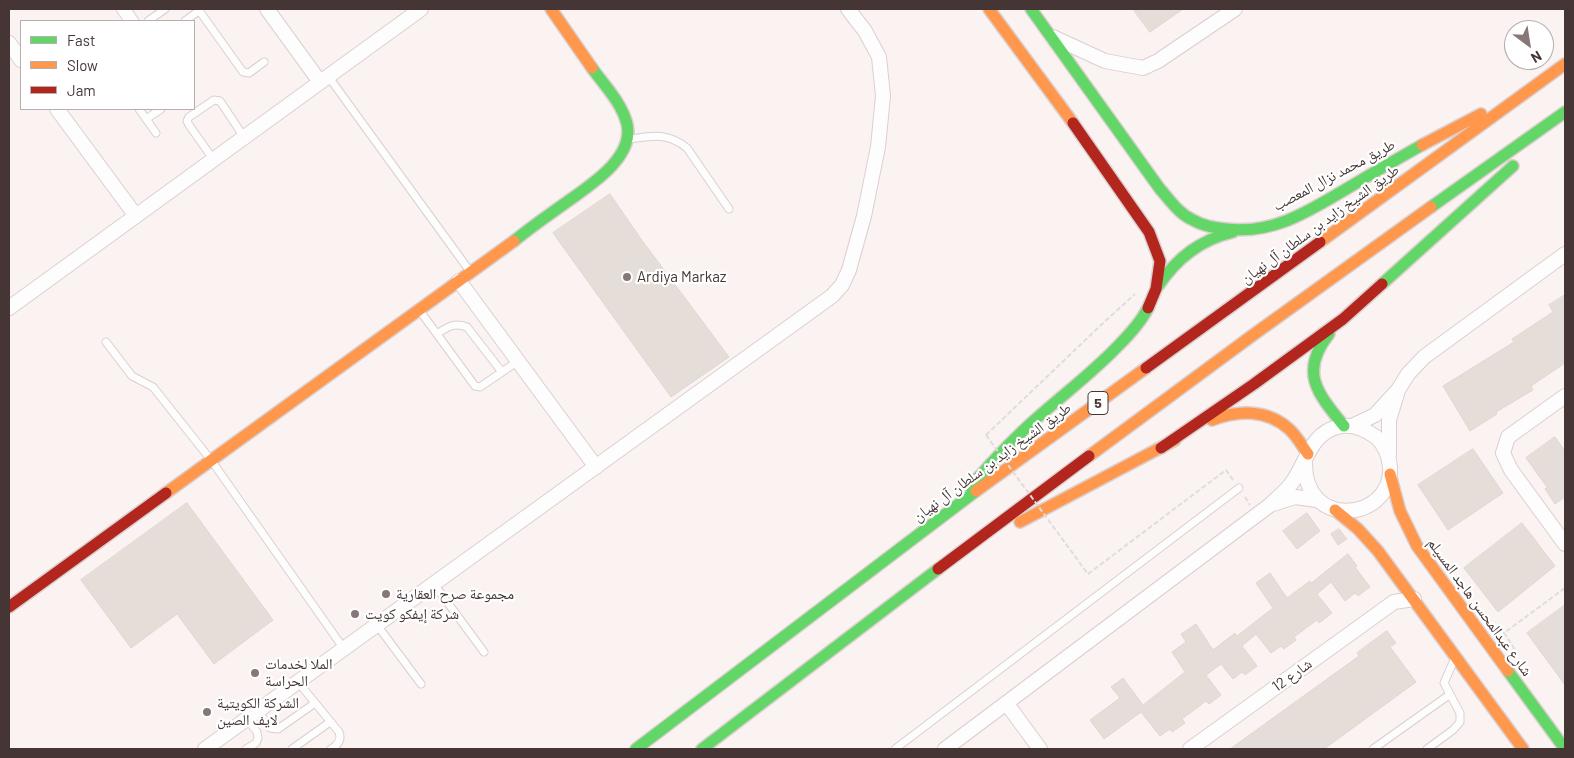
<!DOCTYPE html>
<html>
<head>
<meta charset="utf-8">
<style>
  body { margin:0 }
  #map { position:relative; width:1574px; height:758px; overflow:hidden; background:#fbf3f2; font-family:Barlow,sans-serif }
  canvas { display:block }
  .frame { position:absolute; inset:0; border:10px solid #453635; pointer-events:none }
  .legend { position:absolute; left:20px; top:20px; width:175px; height:90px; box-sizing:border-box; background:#fff; border:1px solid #b5afae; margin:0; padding:6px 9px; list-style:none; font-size:15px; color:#453635 }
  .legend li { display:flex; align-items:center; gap:10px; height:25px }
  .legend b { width:25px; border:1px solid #b5afae }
  .north { position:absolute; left:1504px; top:20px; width:50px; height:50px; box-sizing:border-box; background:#fff; border:1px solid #b5afae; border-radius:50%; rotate:149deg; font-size:14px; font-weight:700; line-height:20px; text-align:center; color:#453635 }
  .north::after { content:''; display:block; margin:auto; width:18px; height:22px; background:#857877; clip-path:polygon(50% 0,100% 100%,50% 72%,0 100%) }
</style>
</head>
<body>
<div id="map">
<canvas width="1574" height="758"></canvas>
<div class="frame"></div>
<ul class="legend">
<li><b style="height:6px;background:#63d668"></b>Fast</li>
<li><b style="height:6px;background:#ff974d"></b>Slow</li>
<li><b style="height:6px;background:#b3261e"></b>Jam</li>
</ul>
<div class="north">N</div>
</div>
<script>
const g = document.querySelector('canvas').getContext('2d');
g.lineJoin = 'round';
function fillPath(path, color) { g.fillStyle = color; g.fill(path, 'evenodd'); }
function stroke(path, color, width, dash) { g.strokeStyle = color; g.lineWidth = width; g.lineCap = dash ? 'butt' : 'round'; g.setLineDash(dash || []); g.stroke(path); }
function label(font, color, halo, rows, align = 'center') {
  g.font = font + ' Barlow,"Noto Naskh Arabic",sans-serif'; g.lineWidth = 4.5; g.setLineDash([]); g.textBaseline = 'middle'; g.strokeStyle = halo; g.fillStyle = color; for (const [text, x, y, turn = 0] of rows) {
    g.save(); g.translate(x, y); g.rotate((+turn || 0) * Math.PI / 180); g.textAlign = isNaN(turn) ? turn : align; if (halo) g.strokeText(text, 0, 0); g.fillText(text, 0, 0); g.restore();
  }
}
const building = new Path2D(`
  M1133 9H1183L1150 32Z
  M610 194 641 239 729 357 671 397 553 233Z
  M1565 295V363L1531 386 1533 390 1496 412 1497 414 1470 431 1443 386 1514 342 1512 339 1553 312 1549 305Z
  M1555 437 1565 451V497L1555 504 1545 489 1547 487 1526 458Z
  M1473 449 1503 493 1448 530 1418 485Z
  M187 503 273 620 214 664 177 614 131 648 81 580Z
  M1307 513 1320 531 1297 549 1283 531Z
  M1522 523 1555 566 1498 612 1464 568Z
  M1339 529 1347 539 1338 545 1331 534Z
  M1348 554 1357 566 1355 567 1370 587 1358 596 1355 593 1345 601 1331 582 1317 594 1332 613 1319 623 1317 620 1294 637 1296 640 1284 649 1281 646 1271 653 1256 634 1242 646 1257 666 1245 675 1242 672 1233 679 1221 664 1206 675 1221 695 1209 704 1206 701 1182 719 1185 723 1172 732 1170 729 1160 736 1141 712 1104 739 1090 720 1120 698 1111 687 1123 678 1143 705 1185 672 1172 652 1186 642 1181 634 1196 624 1213 650 1235 633 1237 636 1273 608 1256 583 1270 573 1287 598 1310 581 1311 583Z
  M1565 605V685L1527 633Z
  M1387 631 1396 643 1390 647 1416 682 1324 749H1230L1359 656 1357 653Z`);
fillPath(building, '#e5ddd8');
stroke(building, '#dfd6d2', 1);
const lane = new Path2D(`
  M120 9 128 21
  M127 9 135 21
  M198 9 243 72 249 73 264 62
  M148 21 165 9
  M185 21 200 10
  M328 76 469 270
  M139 109 156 133
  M146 119 161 109
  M630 139C653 136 667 132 687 148L729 209
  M213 159 189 125 187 121 189 117 214 100 220 101 244 137
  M420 311 475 386 480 387 502 372 467 327C454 322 447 327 437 334
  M106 342 132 376 153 387 211 460 344 649
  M502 372 518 361
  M434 584 484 652
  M377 625 421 684
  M298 682 339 732C342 740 338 745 331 749
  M258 711 270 728 278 729 315 703
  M246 749 256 743 258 738 257 732 247 719
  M292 749 330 722
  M895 749 1239 488
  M1373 749 1449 695
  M1427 749 1453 730 1460 722V713L1444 683 1454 660`);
const street = new Path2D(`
  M267 9 320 82
  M1053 37 1105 61 1143 68 1158 61 1235 9
  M9 43 21 60
  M57 109 136 216
  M459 281 596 467
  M9 308 421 9
  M1565 396 1508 437 1503 453 1511 470 1565 544
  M1352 426 1375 415 1398 390 1408 374 1424 357 1565 254
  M1389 454V420L1397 394
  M1273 504 1295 497 1317 500
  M1007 704 1040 749
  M205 749 832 296 842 285 849 270 864 216 878 147 883 96 879 57 865 31 848 9
  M945 749 1270 505C1277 498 1285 492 1291 484 1307 463 1309 435 1337 427 1351 423 1365 429 1376 437 1385 445 1389 456 1390 467 1393 521 1302 532 1305 460
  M1190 749 1394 602 1414 599`);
const fast = new Path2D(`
  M1031 9 1160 189C1170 200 1179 214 1193 220 1203 226 1215 228 1226 229 1275 235 1312 209 1353 185 1376 171 1399 158 1422 145
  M1431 207 1565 112
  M514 241C530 228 547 216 564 204 587 187 635 159 627 124 622 103 604 85 592 68
  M1382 284 1513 166
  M1158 286C1177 258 1200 240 1233 232
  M1329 334C1299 372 1317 393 1344 426
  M970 487C991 463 1013 439 1037 418 1064 394 1092 373 1117 347 1129 335 1141 322 1148 308
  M1508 671 1565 749
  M636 749 976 491
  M702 749 938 569`);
const slow = new Path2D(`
  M551 9 592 68
  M989 9 1073 123
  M1422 145 1481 114
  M1320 242 1565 64
  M1212 420C1238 410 1267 409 1289 429 1297 436 1302 446 1308 454
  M1089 456 1253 335 1431 207
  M1390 474 1400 511 1417 546 1508 671
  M976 491 1146 368
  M166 493 514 241
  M1335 510 1358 529 1378 551 1523 749
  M1020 522 1175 440`);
const jam = new Path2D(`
  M1073 123 1149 232 1160 261 1156 289 1148 308
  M1146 368 1320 242
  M1161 448 1254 384 1343 319 1382 284
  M938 569 1089 456
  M9 607 166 493`);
stroke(lane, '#dacfce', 9);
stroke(street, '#dacfce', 16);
stroke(fast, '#dacfce', 14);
stroke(slow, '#dacfce', 14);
stroke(jam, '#dacfce', 14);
stroke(new Path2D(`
  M986 435 1101 325 1135 294
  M1245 497 1250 505
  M1088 574 1226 470 1233 480
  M1513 649 1514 648 1504 633 1565 588`), '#dfdcdb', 2, [5, 2.5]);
stroke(lane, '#fefdfd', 7);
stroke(street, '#fefdfd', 14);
stroke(fast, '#63d668', 11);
stroke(slow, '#ff974d', 11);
stroke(jam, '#b3261e', 11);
stroke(new Path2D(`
  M986 435 1088 574`), '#dfdcdb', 2, [5, 2.5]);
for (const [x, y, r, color] of [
  [627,277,5,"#857877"],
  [386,594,5,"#857877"],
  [355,614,5,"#857877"],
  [255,673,5,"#857877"],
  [207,712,5,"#857877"]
]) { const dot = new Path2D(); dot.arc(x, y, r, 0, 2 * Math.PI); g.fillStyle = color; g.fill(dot); stroke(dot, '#fff', 2); }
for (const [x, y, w] of [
  [1098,403,20]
]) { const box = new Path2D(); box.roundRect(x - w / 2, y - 11.5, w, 23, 4); g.fillStyle = '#fff'; g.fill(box); stroke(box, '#453635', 1); }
label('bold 14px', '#453635', null, [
  ["5",1098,403]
]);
label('15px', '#453635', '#fff', [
  ["طريق محمد نزال المعصب",1334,175,-28],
  ["طريق الشيخ زايد بن سلطان آل نهيان",1320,224,-36],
  ["طريق الشيخ زايد بن سلطان آل نهيان",992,462,-36],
  ["شارع عبدالمحسن هاجد المسيلم",1480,607,54],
  ["شارع 12",1292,675,-36]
]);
label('15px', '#453635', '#fff', [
  ["Ardiya Markaz",637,277],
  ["مجموعة صرح العقارية",396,594],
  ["شركة إيفكو كويت",365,614],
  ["الملا لخدمات",265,664],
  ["الحراسة",265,681],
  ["الشركة الكويتية",217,703],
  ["لايف الصين",217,720]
], 'left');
</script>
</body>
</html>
